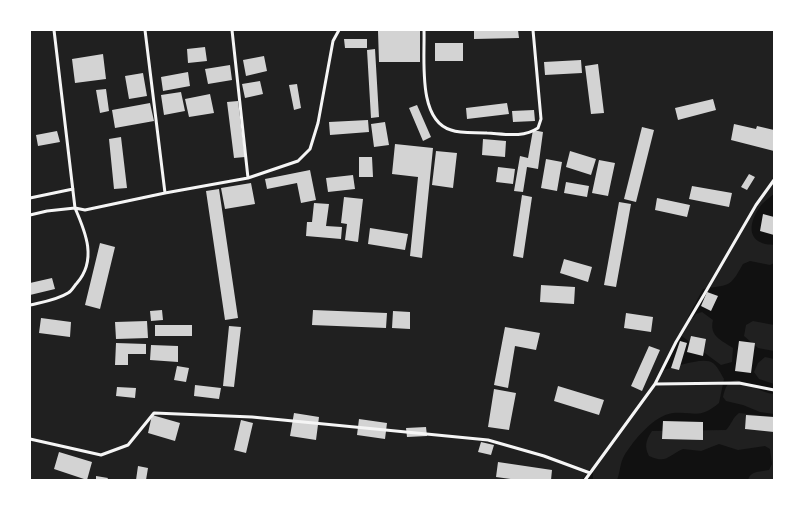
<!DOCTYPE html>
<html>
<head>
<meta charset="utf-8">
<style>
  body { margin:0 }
  #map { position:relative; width:804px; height:510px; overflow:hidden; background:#111; font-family:Barlow,sans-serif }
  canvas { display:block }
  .frame { position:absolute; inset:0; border:31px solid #fff; pointer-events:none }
</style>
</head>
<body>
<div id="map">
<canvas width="804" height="510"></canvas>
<div class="frame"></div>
</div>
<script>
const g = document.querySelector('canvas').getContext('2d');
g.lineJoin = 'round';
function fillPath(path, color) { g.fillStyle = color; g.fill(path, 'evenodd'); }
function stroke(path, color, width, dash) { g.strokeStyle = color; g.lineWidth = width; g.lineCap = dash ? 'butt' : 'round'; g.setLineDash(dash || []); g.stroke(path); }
fillPath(new Path2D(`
  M30 30H774V194C770 197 766 200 762 204 753 215 744 236 762 243 766 245 770 244 774 245V263L770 265 750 261 743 264C729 289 730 284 703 289L688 317 693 318 696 314 702 312 713 320C709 336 721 340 733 348L732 362 721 365 679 334 659 373 664 370C675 367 704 356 713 363 718 367 721 374 724 379L719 403C699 420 695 411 673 413 654 415 633 441 624 456 620 463 620 473 617 480H593V473L590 469 582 480H30Z
  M753 321 774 325V351L758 348 744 336 746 325Z
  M765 357 774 359V384L759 379 754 372 758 363Z
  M737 380C751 383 760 393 774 394V414L760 412 743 405 726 401 723 397C725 388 727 381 737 380Z
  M739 413 774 417V480H748C751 470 761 472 769 470L772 464 770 449 765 446 738 450 719 444 701 451 683 449C667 456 667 464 649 456 644 446 646 440 652 431L726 430C732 424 732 418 739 413Z`), '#202020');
fillPath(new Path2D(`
  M420 30V62H379L378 31Z
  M474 30H518L519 38 474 39Z
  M344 39H367V48H345Z
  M435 43H463V61H435Z
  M205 47 207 61 188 63 187 49Z
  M375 49 379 117 371 118 367 50Z
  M103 54 106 79 75 83 72 59Z
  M264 56 267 71 246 76 243 60Z
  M581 60 582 73 545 75 544 62Z
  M598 64 604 113 591 114 585 66Z
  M230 65 232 80 208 84 205 69Z
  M188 72 190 86 163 91 161 77Z
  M143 73 147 96 129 99 125 76Z
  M260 81 263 94 245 98 242 84Z
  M297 84 301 108 294 110 289 85Z
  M106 89 109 111 100 113 96 90Z
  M181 92 185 111 164 115 161 95Z
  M210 94 214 113 189 117 185 99Z
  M713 99 716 110 678 120 675 108Z
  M238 101 245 157 234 158 227 102Z
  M150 103 154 121 115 128 112 110Z
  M507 103 509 114 467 119 466 108Z
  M417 105 431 137 423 141 409 108Z
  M534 110 535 121 513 122 512 111Z
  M368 120 369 132 330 135 329 122Z
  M385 122 389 145 374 147 371 124Z
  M734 124 756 129 757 126 774 130V151L731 140Z
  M642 127 654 130 636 202 624 199Z
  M533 130 543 132 538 169 527 167 523 192 514 191 520 156 528 158Z
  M57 131 60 142 38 146 36 135Z
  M121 137 127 188 114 189 109 139Z
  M483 139 506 141 505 157 482 155Z
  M395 144 433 148 422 258 410 256 418 177 392 174Z
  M436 151 457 153 453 188 432 185Z
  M570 151 596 159 591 175 566 167Z
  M359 157H372L373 177H359Z
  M546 159 562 162 557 191 541 188Z
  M599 160 615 163 608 196 592 193Z
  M498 167 515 169 513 184 496 182Z
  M310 170 316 200 301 203 297 183 267 189 265 179Z
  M749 174 755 177 747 190 741 187Z
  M353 175 355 189 328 192 326 178Z
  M566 182 589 186 587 197 564 193Z
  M251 183 255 204 225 209 221 188Z
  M692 186 732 193 729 207 689 199Z
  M219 189 238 318 225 320 206 191Z
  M522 195 532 197 523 258 513 256Z
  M344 197 363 199 358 242 345 240 347 224 341 223Z
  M657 198 690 205 687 217 655 210Z
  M619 202 631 204 616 287 604 285Z
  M314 203 329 204 326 226 342 227 341 239 306 236 307 222H312Z
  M763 214 774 217V235L760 231Z
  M370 228 408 234 405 250 368 244Z
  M100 243 115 247 100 309 85 305Z
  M564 259 592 267 588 282 560 273Z
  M52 278 55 289 30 295V283Z
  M541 285 575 287 574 304 540 302Z
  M707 292 718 296 711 311 701 306Z
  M162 310 163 320 151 321 150 311Z
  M313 310 387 313 386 328 312 325Z
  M393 311 410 312V329L392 328Z
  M626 313 653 317 651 332 624 328Z
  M41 318 71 322 70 337 39 333Z
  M147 321 148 338 116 339 115 322Z
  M155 325H192V336H155Z
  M229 326 241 327 234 387 223 386Z
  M505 327 540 333 536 350 515 346 508 388 494 385Z
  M691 336 706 339 703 356 687 352Z
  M680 341 687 343 679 370 671 368Z
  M739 341 755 343 751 373 735 371Z
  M116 343 146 344V354H128V365H115Z
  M151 345 178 346V362L150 360Z
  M649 346 660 350 642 391 631 386Z
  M177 366 189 368 186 382 174 380Z
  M195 385 221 388 219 399 194 396Z
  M558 386 604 400 599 415 554 401Z
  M117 387 136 388 135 398 116 396Z
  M494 389 516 393 509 430 488 427Z
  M294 413 319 417 316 440 290 436Z
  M152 415 180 423 175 441 148 433Z
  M746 415 774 417V432L745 429Z
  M359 419 387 423 385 439 357 435Z
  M241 420 253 423 246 453 234 450Z
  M663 421 703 422V440L662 439Z
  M426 427 427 436 407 437 406 428Z
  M481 442 494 445 491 455 478 452Z
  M59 452 92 462 87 480 54 469Z
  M498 462 552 470 551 480H518L496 477Z
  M138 466 148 468 146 480H136Z
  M96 476 108 478 107 480H96Z`), '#d3d3d3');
stroke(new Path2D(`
  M54 30 75 208 85 210 165 193 248 178 298 161 310 149 318 123 333 41 339 30
  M145 30 165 193
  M232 30 248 178
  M424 30C425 58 417 120 451 130 462 134 476 132 487 133 505 134 523 138 538 128L541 119 533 30
  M30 198 73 189
  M30 215 47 211 75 208C86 233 97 260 77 283 74 286 72 291 68 293 57 300 43 302 30 305
  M655 384 739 383 774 390
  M30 439 101 455 128 445 154 413 252 417 488 440 544 456 590 473
  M585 480 655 384 676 342 705 293 756 205 774 180`), '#f5f5f5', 3);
</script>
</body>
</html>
